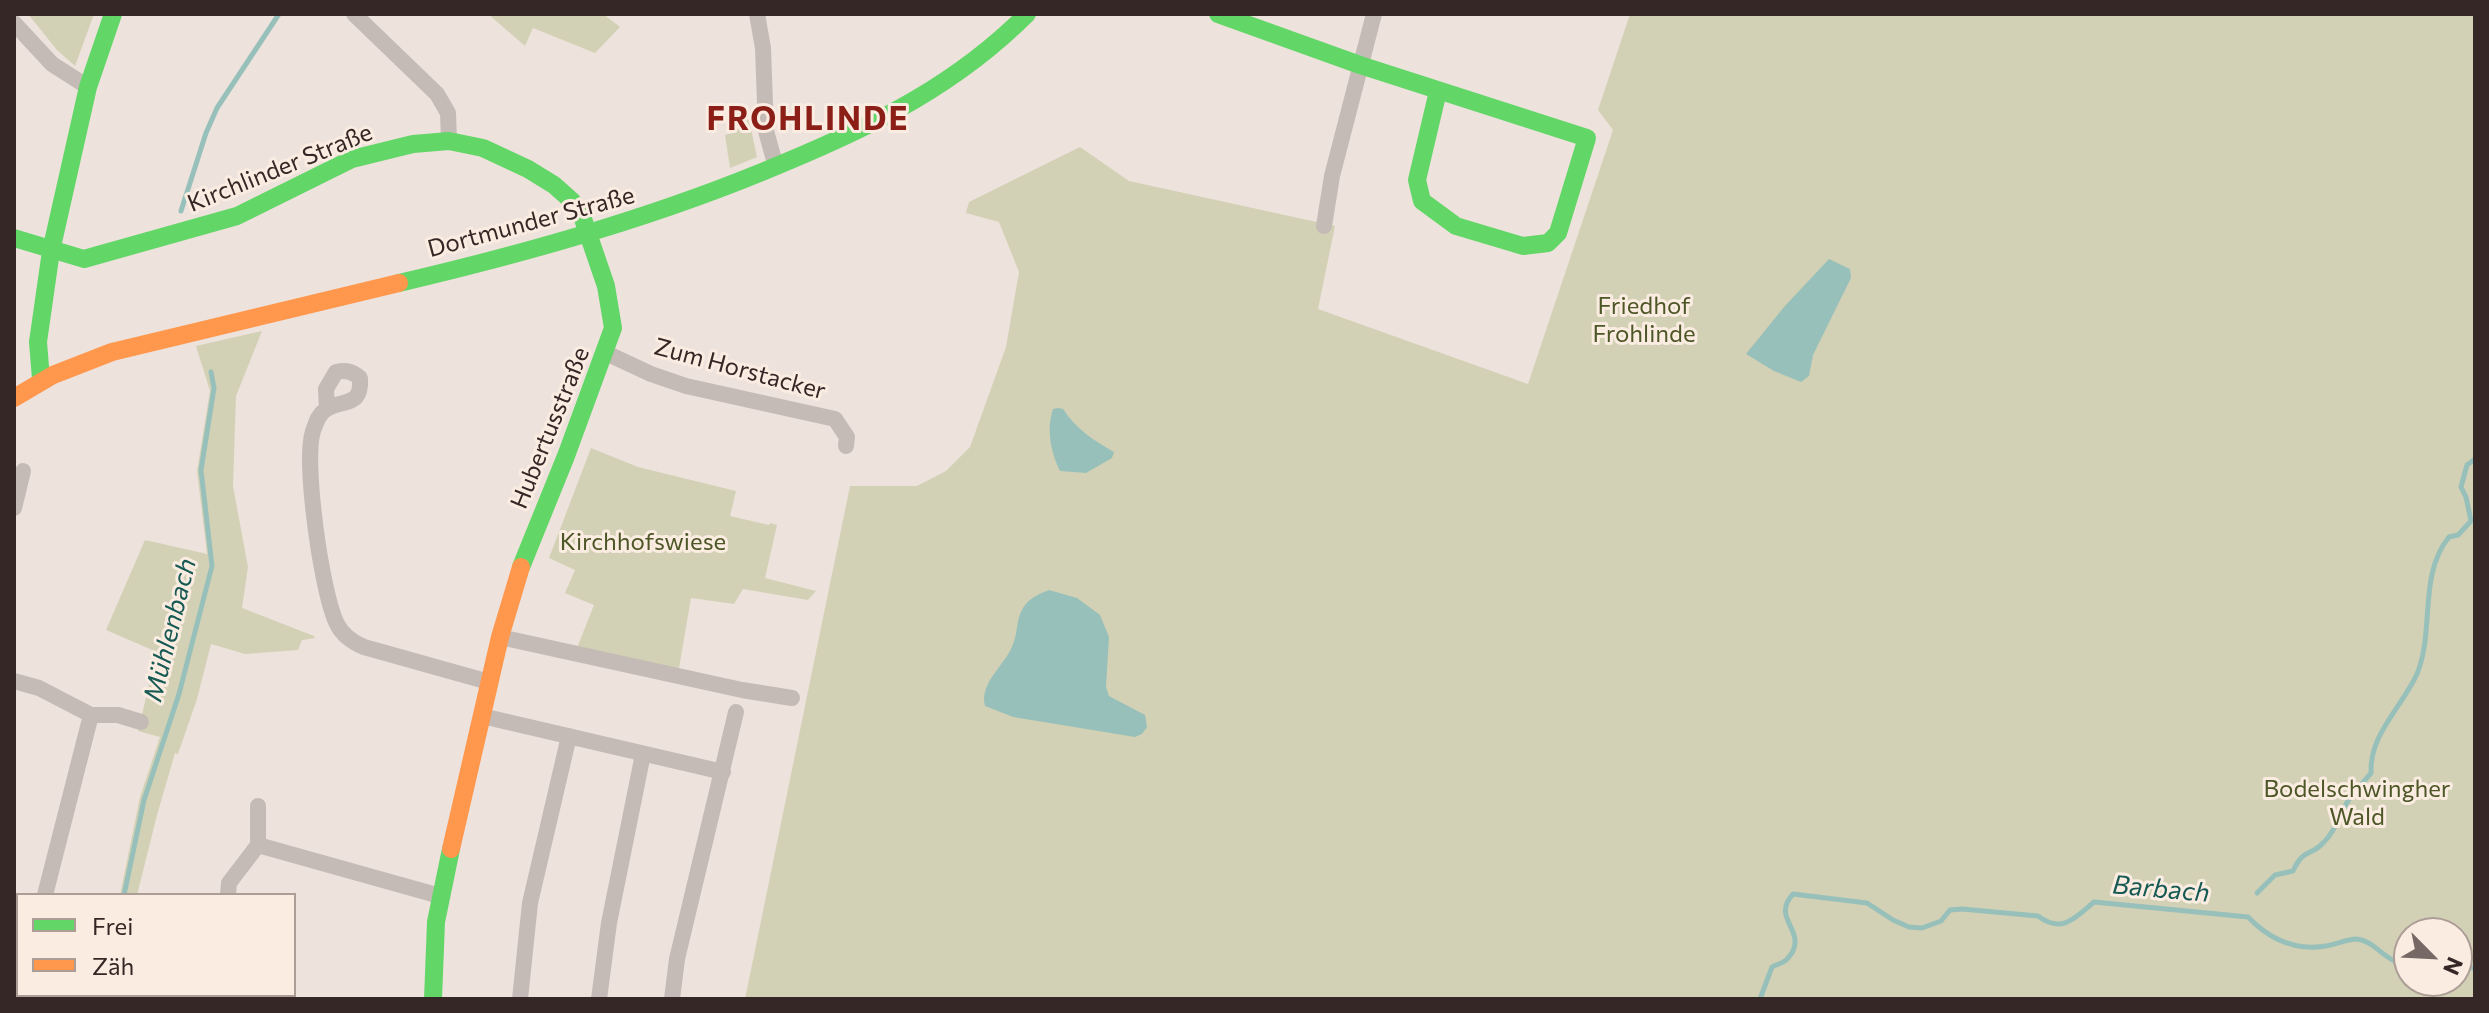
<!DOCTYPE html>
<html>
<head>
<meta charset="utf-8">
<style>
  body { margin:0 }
  #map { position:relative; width:2489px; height:1013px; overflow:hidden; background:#ede2dc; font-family:Commissioner,sans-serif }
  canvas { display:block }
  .frame { position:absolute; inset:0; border:16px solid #352725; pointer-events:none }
  .legend { position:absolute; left:16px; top:893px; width:280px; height:104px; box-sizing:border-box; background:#fbece2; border:2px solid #ac9d96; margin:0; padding:10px 14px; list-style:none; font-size:24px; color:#352725 }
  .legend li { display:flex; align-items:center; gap:16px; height:40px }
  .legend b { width:40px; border:2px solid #ac9d96 }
  .north { position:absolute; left:2393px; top:917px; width:80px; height:80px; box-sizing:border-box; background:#fbece2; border:2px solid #ac9d96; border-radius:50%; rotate:114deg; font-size:22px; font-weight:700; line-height:32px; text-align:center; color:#352725 }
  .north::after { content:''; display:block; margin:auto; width:28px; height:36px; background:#756865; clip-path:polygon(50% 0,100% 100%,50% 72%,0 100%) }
</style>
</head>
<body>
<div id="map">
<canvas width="2489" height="1013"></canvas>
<div class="frame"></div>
<ul class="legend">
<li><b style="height:10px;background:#63d668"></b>Frei</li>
<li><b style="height:10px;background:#ff974d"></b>Zäh</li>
</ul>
<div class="north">N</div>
</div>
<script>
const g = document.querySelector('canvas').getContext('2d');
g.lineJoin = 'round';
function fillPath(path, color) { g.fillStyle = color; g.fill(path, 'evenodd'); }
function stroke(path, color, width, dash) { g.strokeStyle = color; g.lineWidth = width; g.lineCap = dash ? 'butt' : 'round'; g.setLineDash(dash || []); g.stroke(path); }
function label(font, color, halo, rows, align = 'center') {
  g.font = font + ' Commissioner,sans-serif'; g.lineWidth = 6; g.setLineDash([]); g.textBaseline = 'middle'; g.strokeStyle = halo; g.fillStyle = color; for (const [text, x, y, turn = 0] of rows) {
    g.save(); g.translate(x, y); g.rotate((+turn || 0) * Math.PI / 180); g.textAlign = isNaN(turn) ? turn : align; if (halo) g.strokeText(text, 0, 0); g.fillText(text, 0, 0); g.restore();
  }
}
fillPath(new Path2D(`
  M28 14H94L75 66 57 50Z
  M488 14H603L620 27 595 53 533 28 525 46Z
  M1630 14H2475V999H745L850 486H917L946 471 970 447 1006 347 1019 272 999 222 966 213 969 202 1080 147 1129 181 1335 226 1318 309 1528 384 1613 130 1598 110ZM2409 933H2457V981H2409Z
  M729 106 749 120 757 157 730 168 725 135 733 133Z
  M262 331 236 396 233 486 248 567 242 608 314 636 315 638 302 640 298 650 245 654 211 644 197 699 178 754 175 753 157 815 137 895H120L140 797 160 737 138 731 157 652 106 630 145 540 207 554 197 471 210 391 196 346Z
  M591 448 638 467 736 491 730 516 769 525 770 523 777 525 765 578 816 591 808 600 743 589 734 604 691 598 678 674 575 653 594 605 565 593 575 570 549 558Z`), '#d2d1b5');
fillPath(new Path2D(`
  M1829 259 1850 269 1851 278 1813 355 1809 376 1801 382 1774 371 1746 354 1784 307Z
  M1058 408 1063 409C1076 429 1093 440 1114 452L1112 458 1086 473 1060 471C1051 452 1046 430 1053 409Z
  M1049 590 1077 598 1100 615 1109 637 1106 687 1109 696 1145 715 1147 727 1142 734 1135 737 1013 717 985 706C979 682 1006 665 1013 644 1018 632 1016 619 1023 608 1029 598 1039 594 1049 590Z`), '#98c0ba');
stroke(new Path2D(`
  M181 211 206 133 217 108 279 14
  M2257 893 2275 875 2293 871C2304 847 2311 857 2324 842 2337 830 2341 810 2350 798 2356 789 2364 782 2371 773 2369 735 2402 707 2417 674 2435 630 2418 575 2449 537L2458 535 2471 521 2466 497 2461 487 2467 465 2475 459
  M124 895 144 800 179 694 212 566 201 470 214 388 211 372
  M2472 968 2475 969
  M103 995V999
  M1760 999 1772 967C1775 965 1780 964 1783 962 1787 961 1790 955 1792 953 1805 929 1771 918 1793 894L1867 903 1893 920 1909 927 1922 928 1941 921 1950 910 1962 909 2038 916C2062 934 2075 918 2094 902L2248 917C2269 939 2295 951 2326 946 2335 945 2347 939 2356 939 2373 940 2383 958 2399 963L2409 958`), '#98c0ba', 5);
stroke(new Path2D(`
  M354 14 437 94 448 113 449 141
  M757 14 763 48 766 131 776 167
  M14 23 52 64 88 87
  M1324 226 1332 176 1374 14
  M606 353 651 374 686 386 835 419 847 437 846 446
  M327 408 326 389 336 372C346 370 352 371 360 378 362 409 342 398 325 410 318 415 316 423 313 431 303 462 322 595 337 624 343 636 352 642 364 647L489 682
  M14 508 23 471
  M500 637 742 690 792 698
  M14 681 39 688 91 715H118L141 722
  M482 716 723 772
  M258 806V845
  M45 895 91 715
  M228 895 229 883 258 845 440 896
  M14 997 21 999
  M215 999 216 995
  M520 999 530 903 569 736
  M599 999 609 923 643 754
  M672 999 677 959 736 712`), '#c5bbb6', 16);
stroke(new Path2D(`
  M1218 14 1360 65 1587 138 1558 233 1548 243 1523 246 1456 226 1422 201 1417 180 1438 91
  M14 238 84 259 237 216 352 159 413 144 449 141 483 148 528 169 554 185 572 201 582 216 606 286 613 328 566 456 521 567
  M399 283C531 252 662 215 786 162 877 124 957 84 1027 14
  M41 379 38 342 51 251 88 87 113 14
  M433 999 436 922 451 849`), '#63d668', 18);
stroke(new Path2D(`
  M14 398 53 375 112 352 399 283
  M451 849 500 637 521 567`), '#ff974d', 18);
label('24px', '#352725', '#fbece2', [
  ["Kirchlinder Straße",280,168,-22],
  ["Dortmunder Straße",531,222,-15],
  ["Zum Horstacker",740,369,15],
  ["Hubertusstraße",550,428,-68]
]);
label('24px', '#4c5626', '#fbece2', [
  ["Friedhof",1644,306],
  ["Frohlinde",1644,334],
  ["Kirchhofswiese",643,542],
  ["Bodelschwingher",2357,789],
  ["Wald",2357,817]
]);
label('italic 26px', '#175a54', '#fbece2', [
  ["Mühlenbach",170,630,-76],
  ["Barbach",2161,889,5]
]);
g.letterSpacing = '2px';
label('bold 32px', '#8b1f17', '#fbece2', [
  ["FROHLINDE",808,119]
]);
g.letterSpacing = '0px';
</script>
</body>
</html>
